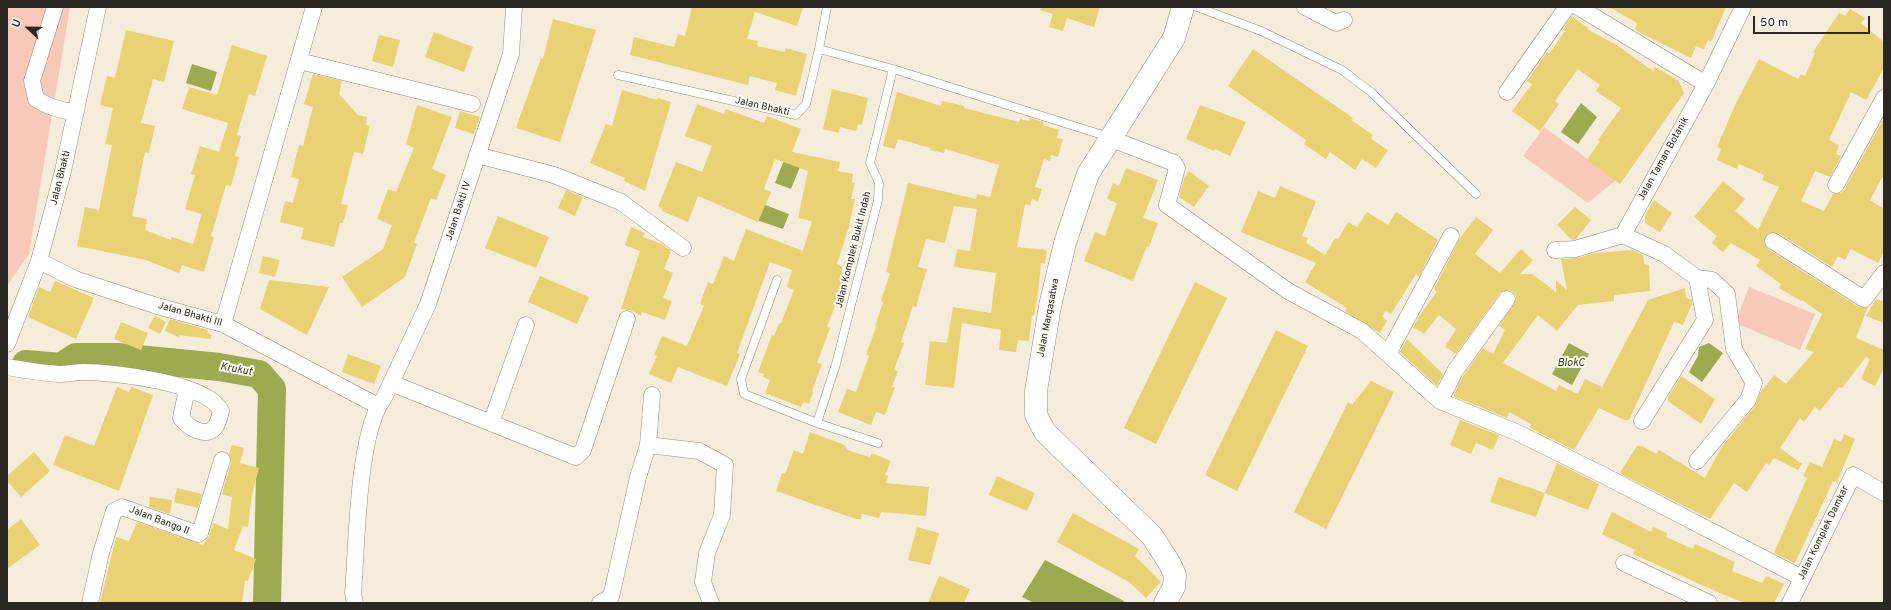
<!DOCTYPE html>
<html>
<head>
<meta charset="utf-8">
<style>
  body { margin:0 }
  #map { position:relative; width:1891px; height:610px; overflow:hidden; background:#f6ecdc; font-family:Overpass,sans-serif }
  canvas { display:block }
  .frame { position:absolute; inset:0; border:8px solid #2b2722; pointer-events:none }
  .north { position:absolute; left:8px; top:8px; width:40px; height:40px; -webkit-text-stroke:3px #fefaf4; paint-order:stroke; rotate:292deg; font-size:11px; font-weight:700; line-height:16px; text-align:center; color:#2b2722 }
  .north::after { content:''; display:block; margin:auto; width:14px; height:18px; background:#2b2722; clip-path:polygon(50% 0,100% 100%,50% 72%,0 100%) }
  .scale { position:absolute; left:1753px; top:16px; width:117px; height:18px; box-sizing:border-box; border:2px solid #2b2722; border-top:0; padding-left:5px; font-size:12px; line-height:14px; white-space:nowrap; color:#2b2722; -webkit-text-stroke:3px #fefaf4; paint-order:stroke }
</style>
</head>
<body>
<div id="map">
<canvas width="1891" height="610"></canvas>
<div class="frame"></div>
<div class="north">U</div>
<div class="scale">50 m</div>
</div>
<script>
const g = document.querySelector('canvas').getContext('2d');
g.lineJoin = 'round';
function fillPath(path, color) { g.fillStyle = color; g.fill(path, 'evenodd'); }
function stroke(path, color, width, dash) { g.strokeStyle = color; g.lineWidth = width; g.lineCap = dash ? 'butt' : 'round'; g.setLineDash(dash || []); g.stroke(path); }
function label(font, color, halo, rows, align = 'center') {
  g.font = font + ' Overpass,sans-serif'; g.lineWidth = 4; g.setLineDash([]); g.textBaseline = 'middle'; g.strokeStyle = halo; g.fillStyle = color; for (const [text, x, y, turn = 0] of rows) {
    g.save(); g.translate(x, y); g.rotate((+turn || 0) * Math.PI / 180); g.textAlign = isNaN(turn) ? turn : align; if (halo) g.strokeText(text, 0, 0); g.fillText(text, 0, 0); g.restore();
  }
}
fillPath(new Path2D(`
  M7 7H70L29 254 7 286Z
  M1544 127 1616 180 1588 203 1523 156Z
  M1749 287 1815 314 1800 350 1735 323Z`), '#f8c8b8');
fillPath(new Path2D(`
  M192 64 217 72 211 91 186 83Z
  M1581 103 1597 117 1578 144 1561 132Z
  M788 150 804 157 791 189 775 183Z
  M760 203 789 214 783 229 754 219Z
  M1569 343 1589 354 1572 385 1552 374Z
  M1709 343 1723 353 1702 382 1689 372 1698 356 1699 347Z
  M1045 560 1124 601 1123 603H1034L1022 597Z`), '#9eaa4f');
stroke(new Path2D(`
  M26 364 61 367 76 357H118L219 367 259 374 272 389 267 603`), '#9eaa4f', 28);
fillPath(new Path2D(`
  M692 7H803L797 26 755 12 747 39 758 41 757 46 785 52 786 48 807 54 796 96 775 90 777 83 750 76 748 85 630 55 634 37 674 47 678 34 685 36Z
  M1041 7H1100L1094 27 1067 18 1063 31 1049 27 1053 14 1040 10Z
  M1609 7H1726L1711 42 1708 40 1704 49 1696 46 1691 58 1635 30 1637 23Z
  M1850 9 1865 18 1861 23 1884 42V68L1866 100 1851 92 1829 140 1839 145 1836 154 1841 156 1830 177 1815 171 1801 201 1824 211 1833 194 1841 193 1844 190 1884 118V174L1870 200 1884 209V252L1878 263 1851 249 1845 260 1838 256 1832 267 1778 233H1768L1764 241 1768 249 1859 307H1868L1856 338 1884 350V368L1875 386 1861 379 1870 359 1866 357 1842 388 1839 387 1820 411 1815 407 1804 422 1800 418 1780 448 1802 464 1798 470 1774 458 1769 465 1766 463 1747 492 1734 483 1710 519 1621 474V471L1637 446H1642L1656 454 1659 450 1705 478 1721 448 1755 406 1760 393 1774 375 1786 384 1814 352 1805 349 1822 314 1802 300 1801 301 1779 288 1781 284 1756 266 1760 260 1731 243 1723 252 1712 243 1717 236 1694 217 1723 181 1745 199 1735 211 1758 230 1779 187 1762 180 1764 175 1739 164 1737 169 1717 160 1721 149 1717 147 1736 103 1759 59 1798 79 1801 74 1805 76 1815 53 1813 52 1839 13 1845 16Z
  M1572 16 1588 28 1587 29 1618 46 1653 71 1655 67 1678 80 1684 93 1620 184 1587 160 1600 141 1598 140 1621 108 1596 91 1600 85 1578 69 1555 101 1559 104 1540 131 1512 111 1532 84 1527 81 1547 52 1549 54 1565 31 1563 29Z
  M553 19 596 30 560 142 516 128 541 58 543 59Z
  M126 30 174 41 164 82 153 79 141 123 155 126 149 153 145 152 132 216 147 219 145 230 171 240 172 237 193 244 202 214 185 209 195 175 191 174 200 146 219 152 228 123 182 109 189 87 217 95 232 45 267 56 255 96 249 94 237 135 241 136 235 156 239 157 231 186 226 185 211 236 214 237 204 272 182 265 179 273 146 260 77 246 85 207 99 210 112 145 105 144 113 108 100 105 107 76 115 78Z
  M434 32 473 47 464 72 425 57Z
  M379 35 400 40 393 67 372 61Z
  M1253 49 1353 118 1351 120 1373 135 1371 139 1388 150 1376 168 1362 159 1355 170 1330 152 1326 159 1304 144 1306 140 1228 86Z
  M313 74 342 81 339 94 358 115 367 117 366 125 370 126 363 154 354 152 341 204 348 205 343 223H340L334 247 301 239 304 228 280 222 285 201 293 203 299 179 291 177 299 145 303 146 313 107 304 104Z
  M832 89 868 98 862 125 858 124 856 131 840 127 839 133 823 129Z
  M622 90 657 100 658 98 671 102 645 191 624 181 625 178 590 163 606 124 612 126Z
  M897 92 941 106 942 101 964 106V108L1019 122 1020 119 1029 121 1030 118 1044 122 1043 125 1059 130 1057 138 1063 139 1058 157 1051 155 1050 161 1044 159 1035 187 1042 189 1038 201 1032 199 1030 205 1025 204 1017 247 1047 250 1045 264 1041 263 1038 294 1034 316 1032 315 1029 341 1018 340 1016 352 999 350 1001 330 962 323 954 388 925 385 930 341 947 343 953 307 991 313 996 273 954 267 957 249 970 251 977 209 954 206 945 243 926 239 918 267 927 269 916 307 913 306 901 342 904 343 894 370 898 371 892 387H895L885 415 876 412 871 425 838 412 847 389 856 392 869 356 866 355 876 327H875L883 302 881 301 890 273 886 272 908 183 976 199 977 194 990 197 999 165 945 149 944 153 930 150 931 148 898 139 895 149 883 146Z
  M697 104 724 114 726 109 764 123 767 116 801 129 792 152 840 162 838 171 853 174 852 182 855 183 851 199H855L849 226 837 264 843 267 841 272 846 274 834 305 835 306 827 327 830 328 817 363 822 364 812 391 813 392 809 404 803 402 801 407 765 393 770 380 763 377 764 374 758 372 772 335 774 336 779 323H781L794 290 787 287 792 270 770 262 737 353 740 354 727 386 678 367 671 383 649 374 657 356 654 355 662 336 687 346 704 306 700 304 708 282 713 284 724 256 734 261 746 229 803 251 812 221 798 218 808 171 775 159 764 189 771 192 758 222 698 196 688 222 662 211 663 209 658 207 676 162 702 172 712 146 685 136Z
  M417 105 452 117 432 169 446 175 436 200 431 198 414 243 417 244 405 277 362 307 342 277 383 249 392 225 377 219 388 189 396 192 414 148 406 144Z
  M1200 105 1246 122 1230 156 1215 149 1214 151 1186 139Z
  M460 111 480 117 474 134 455 128Z
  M1126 168 1158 180 1143 218 1158 223 1149 247 1147 246 1133 281 1084 261 1095 232 1105 236 1117 203 1107 199 1113 183 1119 186Z
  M1189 171 1209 186 1194 207 1179 197 1184 178Z
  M1280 186 1316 201 1302 236 1308 238 1306 243 1325 255 1335 238 1338 239 1348 222 1357 227 1367 212 1388 225 1396 212 1438 240 1419 277 1416 274 1391 314 1386 311 1382 316 1387 321 1380 333 1345 311 1347 308 1305 282 1316 263 1241 232 1258 191 1275 198Z
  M566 190 583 197 575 216 558 208Z
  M1654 200 1672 213 1660 232 1645 223V215Z
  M1575 207 1591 220 1576 239 1572 240 1557 225Z
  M498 216 549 237 536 268 485 248Z
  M1476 217 1493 230 1475 254 1500 273 1521 249 1533 260 1520 274H1532L1556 292V280L1567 290 1561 259 1577 258 1596 253 1633 250 1643 255 1644 264 1649 265 1650 291 1614 295V301L1578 305 1557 331 1538 315 1503 363 1556 391 1559 385 1578 394 1585 379 1602 387 1648 300 1685 288 1686 298 1692 300V304L1683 325 1674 322 1629 420H1624L1599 408 1574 450 1530 428 1531 424 1509 412 1507 418 1453 396 1463 376 1483 348 1493 354 1505 330 1499 326 1516 300V295L1512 291 1508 290 1500 293 1456 354 1445 347 1456 329 1439 315 1424 334 1413 327 1420 315 1437 292 1434 289 1460 238Z
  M631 227 645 233 643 237 662 244 671 251 664 269 673 273 663 298 672 301 665 320 642 312 641 316 630 310 621 309 640 251 625 245Z
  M263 256 280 260 275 277 259 273Z
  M540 276 589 297 577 324 528 302Z
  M269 280 329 287 307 335 260 309Z
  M55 281 94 298 76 339 28 317 39 287 50 292Z
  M1195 282 1227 298 1156 444 1124 428Z
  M1876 299 1884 302V323L1866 316Z
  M155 316 166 322 160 334 148 328Z
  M170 319 208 330 207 333 212 335 210 339 179 335V337L165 331Z
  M121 322 148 333 141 350 114 339Z
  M1276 330 1308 346 1237 491 1205 475Z
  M1407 339 1443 374 1437 386 1400 352Z
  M348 354 381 366 374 384 342 372Z
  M1681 376 1715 399 1701 424 1668 401V397Z
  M1371 381 1394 392 1326 529 1294 512 1348 402 1352 405Z
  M117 387 129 392 131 387 153 395 119 491 53 465 65 435 94 446Z
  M1460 420 1499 435 1493 450 1476 443 1471 454 1450 445Z
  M810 432 845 445 847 450 870 457 871 454H874L891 461 885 475 888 476 886 483 929 487 926 516 881 512 879 518 862 514 861 519H856L776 491 782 473 785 474 794 450 803 454Z
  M1844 434 1855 439 1837 482 1833 481 1795 563 1774 553 1807 478 1803 476 1810 462 1822 467 1834 439 1841 442Z
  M232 445 244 448 240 463 259 468 252 494 248 527 243 526 234 550 256 559 248 581H245L242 603H100L116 537 129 541 137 522 203 545 209 536 213 523 228 529 232 497 222 494 231 463 229 454Z
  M34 452 50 471 21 497 7 481V476Z
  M1557 463 1599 484 1588 510 1545 493Z
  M997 476 1035 493 1027 511 989 495Z
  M1499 477 1545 493 1536 517 1490 502Z
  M177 488 202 494 198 508 174 502Z
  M150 497 172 500 170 514 149 507Z
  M1612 512 1651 532 1653 527 1667 533 1666 537 1693 549 1695 544 1735 562 1732 571 1762 583 1766 576 1784 584 1774 603H1745L1722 594 1633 554 1635 550 1602 534Z
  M1073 513 1139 549 1135 556 1161 582 1146 598 1129 582 1057 542Z
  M21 519 40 545 7 569V530Z
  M917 527 939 533 930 565 908 560Z
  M939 576 970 589 964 603H928Z`), '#e8d274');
const lane = new Path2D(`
  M1197 7 1261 31 1342 70 1371 92 1476 194
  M819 49 893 69 1109 137
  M618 75 796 115 806 104 819 49 827 7
  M777 280 741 379 744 394 817 423 878 443
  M817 423 836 364 878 200 879 183 870 163 893 69`);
const street = new Path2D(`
  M55 7 32 81 36 99C48 107 62 111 76 112
  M1305 7 1336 23 1344 20
  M1578 7 1706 84
  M299 61 472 104
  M1507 92 1567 7
  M1109 138 1174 163 1177 168 1167 205 1288 291 1362 331 1440 401 1516 432 1603 475 1802 578
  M477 155 554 175 621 202 683 248
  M1836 185 1884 98
  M1623 235 1664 254 1697 278 1712 280 1727 294 1734 349 1754 383 1748 400 1697 461
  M1773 241 1864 299 1884 273
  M1555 250 1575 249 1623 235 1706 84 1743 7
  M39 261 75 279 157 306 223 324 378 406
  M223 324 314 7
  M7 344 39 261 63 171 98 7
  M1388 354 1451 236
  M7 367C24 370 42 373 59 374 67 374 75 372 84 372 113 372 209 383 221 411 220 416 218 422 216 426 207 440 188 427 181 418L187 389
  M391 383 576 457 583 450 627 319
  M652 395 648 445 699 451 725 465 722 515 707 553 703 582 711 603
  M1440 401 1455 371 1507 299
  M1642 421 1705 320 1697 278
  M491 423 526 325
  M1624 563 1709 603
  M90 603 101 553 114 511 122 507 198 534 200 533 222 460
  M355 603 353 593C357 547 357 432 384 398L428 304 511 54 514 7
  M600 603 611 597 638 477 648 445
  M1790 603 1853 475 1884 493`);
const secondary = new Path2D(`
  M1165 603 1174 587 1175 575 1170 564 1152 536 1045 432 1036 415V391L1050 306 1065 243 1088 174 1174 38 1183 7`);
stroke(lane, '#978d7f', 9);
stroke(street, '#978d7f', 17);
stroke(secondary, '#978d7f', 23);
stroke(lane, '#fff', 8);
stroke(street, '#fff', 16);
stroke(secondary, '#fff', 22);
label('10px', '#2b2722', '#fefaf4', [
  ["Jalan Bhakti",762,107,13],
  ["Jalan Taman Botanik",1664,159,-61],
  ["Jalan Bhakti",61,178,-76],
  ["Jalan Bakti IV",459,211,-72],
  ["Jalan Komplek Bukit Indah",854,250,-76],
  ["Jalan Bhakti III",190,315,16],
  ["Jalan Margasatwa",1049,318,-79],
  ["Jalan Bango II",159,521,21],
  ["Jalan Komplek Damkar",1824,533,-64]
]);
label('italic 11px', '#3d431c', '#fefaf4', [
  ["BlokC",1571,364],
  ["Krukut",236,370,10]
]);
</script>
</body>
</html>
